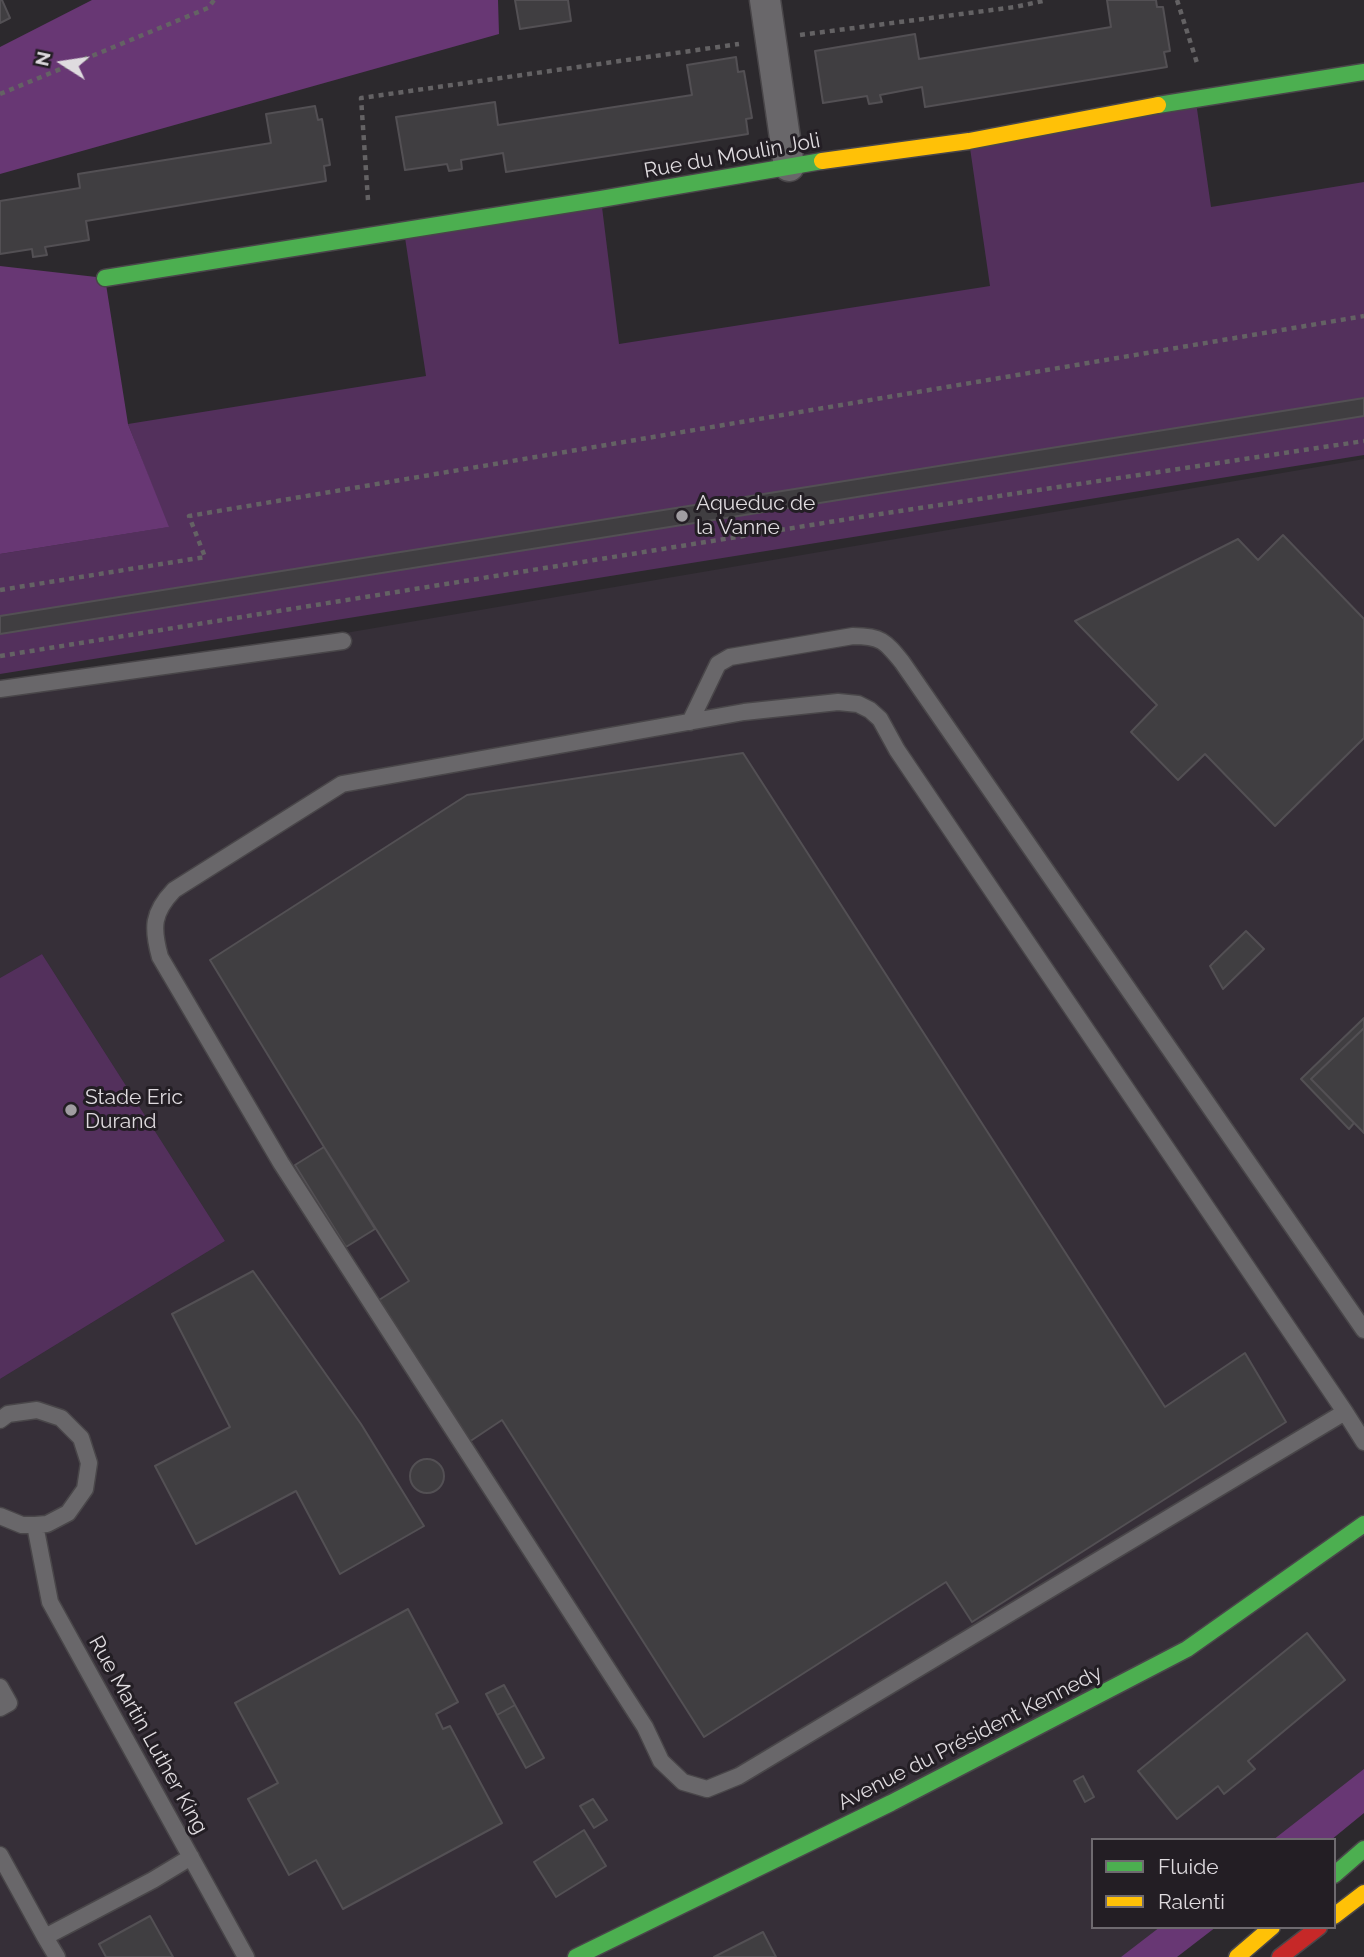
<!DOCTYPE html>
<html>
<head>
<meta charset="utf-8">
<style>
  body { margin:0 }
  #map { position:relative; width:1364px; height:1957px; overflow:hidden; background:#2c292d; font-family:Raleway,sans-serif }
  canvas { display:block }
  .legend { position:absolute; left:1091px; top:1838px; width:245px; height:91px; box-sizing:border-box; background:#231e24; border:2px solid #6e6a6f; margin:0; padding:9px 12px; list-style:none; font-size:21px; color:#dfdbdf }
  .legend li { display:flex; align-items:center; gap:14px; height:35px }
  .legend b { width:35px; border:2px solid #6e6a6f }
  .north { position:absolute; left:28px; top:28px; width:70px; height:70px; -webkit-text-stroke:5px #231e24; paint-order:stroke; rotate:282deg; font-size:19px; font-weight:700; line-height:28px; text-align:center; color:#dfdbdf }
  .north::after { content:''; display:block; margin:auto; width:24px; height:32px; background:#dfdbdf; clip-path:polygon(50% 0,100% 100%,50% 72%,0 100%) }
</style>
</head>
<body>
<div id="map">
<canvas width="1364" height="1957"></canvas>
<ul class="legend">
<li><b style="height:9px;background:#4caf50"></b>Fluide</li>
<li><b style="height:9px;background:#ffc107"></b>Ralenti</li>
</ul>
<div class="north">N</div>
</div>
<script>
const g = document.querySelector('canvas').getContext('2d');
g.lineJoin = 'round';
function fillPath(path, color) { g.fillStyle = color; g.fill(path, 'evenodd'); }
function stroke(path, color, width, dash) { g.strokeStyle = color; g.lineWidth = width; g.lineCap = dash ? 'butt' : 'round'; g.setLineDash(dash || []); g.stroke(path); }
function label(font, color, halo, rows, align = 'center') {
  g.font = font + ' Raleway,sans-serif'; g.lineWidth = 6; g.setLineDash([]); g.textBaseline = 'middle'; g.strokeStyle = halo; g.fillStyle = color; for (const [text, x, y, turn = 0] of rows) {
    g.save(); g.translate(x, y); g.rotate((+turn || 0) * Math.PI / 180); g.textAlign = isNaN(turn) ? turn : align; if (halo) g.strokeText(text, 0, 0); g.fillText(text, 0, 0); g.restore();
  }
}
fillPath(new Path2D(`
  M1364 459V1773L1282 1840H1093V1927H1174L1136 1957H0V1379L225 1241 42 954 0 978V692Z`), '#362f38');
fillPath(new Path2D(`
  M1196 102 1211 207 1364 182V455L0 674V554L168 527 128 424 426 376 404 231 601 199 619 344 990 286 969 141Z
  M42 954 225 1241 0 1379V978Z`), '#53305c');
fillPath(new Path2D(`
  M92 0H498L499 34 0 174V47Z
  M0 266 105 278 128 424 169 527 0 554Z
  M1364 1769V1813L1331 1840H1273Z
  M1160 1927H1216L1177 1957H1121Z`), '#683774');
const building = new Path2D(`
  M0 0H2L10 18 0 23Z
  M515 0H568L571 21 520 29Z
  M1107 0H1156L1157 7H1163L1170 51 1164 52 1167 67 925 107 922 87 880 95 882 102 869 104 867 96 823 103 815 51 915 34 919 59 1111 27Z
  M736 57 738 72 744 71 752 118 746 119 748 134 506 172 503 153 461 160 462 169 449 171 447 164 405 170 396 117 495 102 498 125 692 95 687 65Z
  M315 106 318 120 322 119 330 165 324 166 326 181 86 221 89 240 45 247 47 255 33 257 32 249 0 254V201L80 188 78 174 271 143 266 114Z
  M1364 398V416L0 634V616Z
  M1283 535 1364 619V738L1275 826 1205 754 1178 780 1131 732 1157 705 1075 621 1238 539 1258 560Z
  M743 753 1165 1407 1245 1353 1286 1422 972 1622 946 1582 704 1737 502 1420 469 1442 379 1300 409 1281 324 1147 210 960 467 795Z
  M1246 931 1264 949 1223 989 1210 966Z
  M1364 1018V1028L1311 1079 1354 1123 1349 1129 1301 1079Z
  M1364 1028V1133L1311 1079Z
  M324 1147 375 1229 346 1247 295 1165Z
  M253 1271 361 1424 424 1526 340 1574 296 1491 196 1544 155 1466 230 1427 172 1314Z
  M410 1476a17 17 0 1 1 34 0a17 17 0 1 1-34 0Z
  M408 1609 458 1702 436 1714 443 1729 450 1726 502 1823 343 1909 316 1860 289 1875 248 1799 278 1783 235 1703Z
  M1307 1633 1345 1680 1248 1761 1255 1769 1224 1794 1218 1786 1177 1819 1138 1771Z
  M504 1685 515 1705 497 1715 486 1694Z
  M515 1705 544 1758 526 1768 497 1715Z
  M1083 1776 1094 1797 1085 1802 1074 1781Z
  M593 1799 607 1820 594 1828 580 1806Z
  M584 1830 606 1866 556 1897 534 1862Z
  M150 1916 173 1957H106L99 1944Z
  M763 1932 776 1957H714Z`);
fillPath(building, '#403e41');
stroke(building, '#535054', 2);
const lane = new Path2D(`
  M0 689 343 641
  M690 722 718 664 730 657 853 636C881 636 885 641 902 662L1364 1330
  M1345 1412 739 1776 707 1789 683 1782 661 1761 645 1727 281 1163 160 957C152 928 152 913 174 890L342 784 744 712 838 702 858 704 870 710 880 719 897 750 1345 1412 1364 1442
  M0 1420 8 1414 37 1410 61 1418 81 1438 89 1463 85 1489 68 1513 47 1524 35 1525H22L0 1516
  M35 1525 50 1602 246 1957
  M0 1687 9 1703 0 1708
  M0 1855 45 1937 153 1880 191 1857
  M45 1937 57 1957`);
const street = new Path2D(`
  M765 0 789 166`);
const fast = new Path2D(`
  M1158 105 1364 72
  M105 278 601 199 822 161
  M1334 1875 1364 1849
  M576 1957 891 1803 1187 1649 1364 1524`);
const slow = new Path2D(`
  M822 161 969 141 1158 105
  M1334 1916 1364 1893
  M1237 1957 1272 1927`);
const jam = new Path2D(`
  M1280 1957 1319 1927`);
stroke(lane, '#494649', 19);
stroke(street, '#494649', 33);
stroke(fast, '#494649', 19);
stroke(slow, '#494649', 19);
stroke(jam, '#494649', 19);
stroke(new Path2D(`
  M1177 0 1197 63
  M800 35 1015 7 1047 0
  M0 94 208 8 214 0
  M368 200 361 98 739 44
  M0 590 205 557 189 516 1364 316
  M0 656 873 515 1364 441`), '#646264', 4.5, [5, 5]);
stroke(lane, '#69676a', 16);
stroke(street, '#69676a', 30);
stroke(fast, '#4caf50', 16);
stroke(slow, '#ffc107', 16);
stroke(jam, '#c62828', 16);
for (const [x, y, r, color] of [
  [682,516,7,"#a09da1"],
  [71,1110,7,"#a09da1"]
]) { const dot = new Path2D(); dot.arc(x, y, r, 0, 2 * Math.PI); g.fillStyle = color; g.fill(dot); stroke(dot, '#231e24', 2.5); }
label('21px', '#dfdbdf', '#231e24', [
  ["Rue du Moulin Joli",732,156,-10],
  ["Rue Martin Luther King",148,1735,61],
  ["Avenue du Président Kennedy",970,1738,-27]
]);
label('21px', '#dfdbdf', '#231e24', [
  ["Aqueduc de",696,504],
  ["la Vanne",696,528],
  ["Stade Eric",85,1098],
  ["Durand",85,1122]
], 'left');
</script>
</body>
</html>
